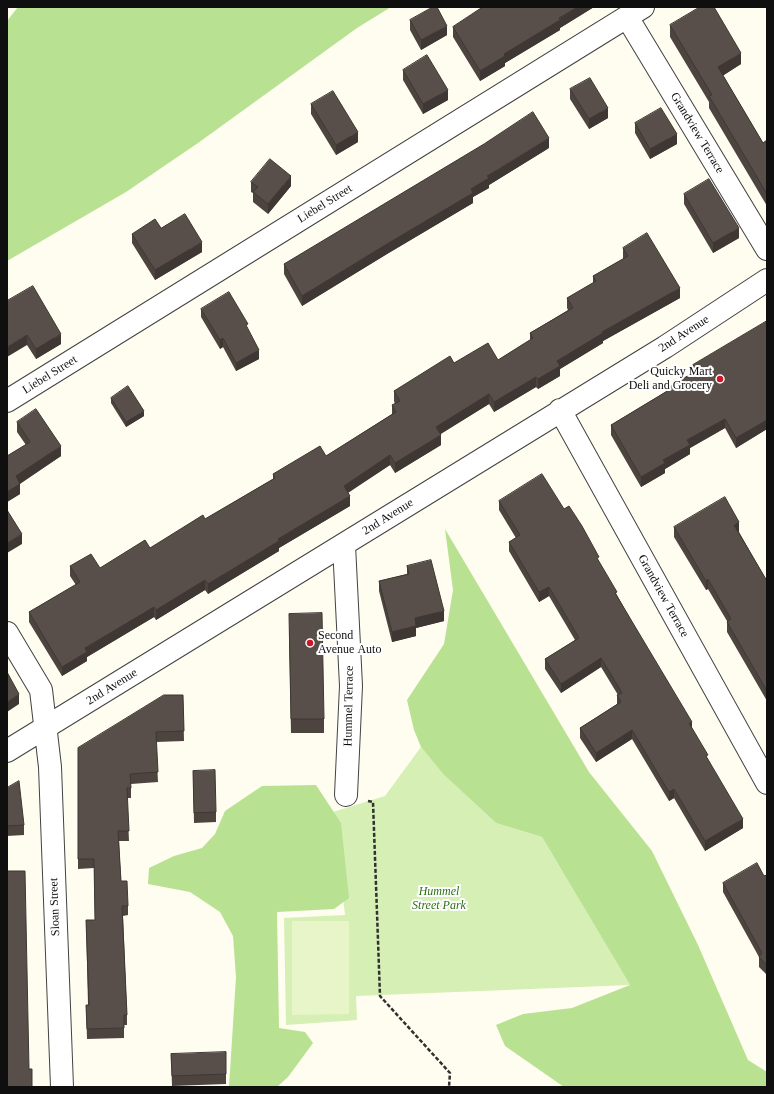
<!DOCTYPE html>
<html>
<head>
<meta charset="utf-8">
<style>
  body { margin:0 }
  #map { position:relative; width:774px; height:1094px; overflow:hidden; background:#fffcf0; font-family:"Times New Roman",serif }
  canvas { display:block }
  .frame { position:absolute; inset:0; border:8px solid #0f0f0f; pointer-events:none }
</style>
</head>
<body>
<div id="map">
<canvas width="774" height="1094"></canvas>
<div class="frame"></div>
</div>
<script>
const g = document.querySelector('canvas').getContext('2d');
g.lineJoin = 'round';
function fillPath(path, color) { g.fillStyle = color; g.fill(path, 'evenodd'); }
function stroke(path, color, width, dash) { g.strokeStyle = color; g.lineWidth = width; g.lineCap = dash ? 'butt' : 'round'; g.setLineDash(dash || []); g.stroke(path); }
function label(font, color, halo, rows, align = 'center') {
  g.font = font + ' "Times New Roman",serif'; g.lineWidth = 4; g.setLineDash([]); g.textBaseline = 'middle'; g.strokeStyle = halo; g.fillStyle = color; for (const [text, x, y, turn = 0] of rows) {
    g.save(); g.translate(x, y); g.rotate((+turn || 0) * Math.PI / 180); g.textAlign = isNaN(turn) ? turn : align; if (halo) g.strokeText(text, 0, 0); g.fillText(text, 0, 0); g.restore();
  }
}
fillPath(new Path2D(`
  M421 747 443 774 496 823 542 837 630 985 356 996 357 1020 286 1025 284 918 345 915 333 812 385 796Z`), '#d5efb5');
fillPath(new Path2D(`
  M18 7H391L357 28 198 143 126 192 7 261V21Z
  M445 529 589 772 652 851 698 945 748 1060 767 1072V1087H564L505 1046 496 1025 523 1014 572 1008 630 985 542 837 496 823 443 774 421 747 414 730 407 700 444 644 453 590Z
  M316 785 341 823 349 898 334 909 277 912 279 1028 305 1032 313 1043 288 1077 277 1087H229L236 977 233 936 220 912 190 892 148 884 149 868 174 856 202 848 215 834 225 811 262 786Z`), '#b9e192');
fillPath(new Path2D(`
  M292 921H349V1014L292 1015Z`), '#e7f5c8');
const minor = new Path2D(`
  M627 17 767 249
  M7 401 643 7
  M560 410 767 783
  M344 545 351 686 346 795
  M7 633 41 690 50 767 62 1087
  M7 751 665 347 767 280`);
stroke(minor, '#424242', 24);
stroke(new Path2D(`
  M368 801 373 802 380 996 450 1073 449 1087`), '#313131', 2.5, [4, 2]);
stroke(minor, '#fff', 22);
fillPath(new Path2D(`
  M483 7H594L560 28V30L505 63V66L480 81 453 37V27Z
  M410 20 447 35 421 50 410 30Z
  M670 25 741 64 723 75 763 143 767 140V206L709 108V102L670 37Z
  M403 70 448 100 423 114 403 80Z
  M570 89 608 118 589 129 570 99Z
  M311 104 358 142 336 155 311 114Z
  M635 123 677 144 650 159 635 133Z
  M549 148 489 185V188L473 197V203L387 254 302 306 284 274V264Z
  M251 182 291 186 268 214 253 202V193L251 192Z
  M684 194 739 238 713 253 684 204Z
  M132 234 202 252 155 280 132 243Z
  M623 248 680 298 603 341V343L560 369V376L538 389 536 387 494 412 489 404 440 434 441 445 395 473 390 465 348 493 350 506 279 548V551L208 594 205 590 156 620 154 617 87 657V661L62 676 29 622V612L76 585 70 576V566L100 568 150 548 205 519 273 479V474L326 456 392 414V405L395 404 394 401V391L454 363 498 360 530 340V333L568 310 567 308V298L593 283V276L623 259Z
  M7 301 61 344 36 359 27 345Z
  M201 309 248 330 259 359 236 371 223 347 220 349 201 317Z
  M767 321V429L736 448 725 428 690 448V454L665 469V473L641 487 611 435V425L667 391V388L693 373V365Z
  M111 398 144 416 126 427 111 403Z
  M17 422 61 456 20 484V494L7 502V456L26 445 17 432Z
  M499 501 564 509 599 562 617 595 692 728 743 828 705 851 674 798 669 801 632 739 596 762 580 738V728L617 704V695H618L601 667 561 693 545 669V659L575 640 549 596 539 602 509 551V542L516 538 499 510Z
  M674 527 739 532 767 581V701L727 632V621L708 589 706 590 674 537Z
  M407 566 444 621 416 628V636L392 642 379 591V581L407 574Z
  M289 628 324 719V733H291Z
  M183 695 184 741 156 742 158 782 131 784V798H127L129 841H119L121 881 128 906V915L123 916 127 1015V1025H124V1038L87 1039 86 1005H88L86 920H95L94 868 78 869V748Z
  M193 771 216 812V822L194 823Z
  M7 788 24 825V835L7 836Z
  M767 875V975L759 967V957L723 892V883L764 876Z
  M171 1054 226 1074V1084L172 1086Z`), '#4d4440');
fillPath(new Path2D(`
  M578 7H594L560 28V30L505 63V66L480 81V71L504 54Z
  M447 26V35L421 50V40Z
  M741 53V64L718 79V67Z
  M448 90V100L423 114V104Z
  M608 108V118L589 129V119Z
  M358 132V142L336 155V145Z
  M677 134V144L650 159V149Z
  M549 138V148L489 185V188L473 197V203L387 254 302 306V296L471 189 487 176Z
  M291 176V186L268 214V204Z
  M739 228V238L713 253V243Z
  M202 242V252L155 280V270Z
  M680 288V298L603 341V343L560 369V376L538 389V379L557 361 602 332Z
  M61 334V344L36 359V349Z
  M27 335V345L7 357V347Z
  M223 338V347L220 349V340Z
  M259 350V359L236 371V363Z
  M536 377V387L494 412V402Z
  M489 394V404L436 437V427Z
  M144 411V416L126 427V422Z
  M725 419V428L690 448V454L665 469V473L641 487V477L663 460 687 440Z
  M767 420V429L736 448V438Z
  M441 435V445L395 473V463Z
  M61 446V456L16 486V476Z
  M390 455V465L344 495V486Z
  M20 484V494L7 502V492Z
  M350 496V506L279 548V551L208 594V584L278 539Z
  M739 522V532L734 535V525Z
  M22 534V544L7 553V543Z
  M708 579V589L706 590V581Z
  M205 580V590L156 620V610Z
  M549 587V596L539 602V592Z
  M154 607V617L87 657V661L62 676V667L85 648Z
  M444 611V621L416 628V636L392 642V632L415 618Z
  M601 658V667L561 693V684Z
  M19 694V704L7 712V702Z
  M692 722V731L689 723Z
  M632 730V739L596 762V753Z
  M674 789V798L669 801V792Z
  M743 819V828L705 851V841Z`), '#3e3734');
const building = new Path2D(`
  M433 7H437L447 26 421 40 410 20Z
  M483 7H578L559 18 560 20 504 54 505 56 480 71 453 27Z
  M700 7H714L741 53 718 67 763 143 767 140V194L709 96 712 95 670 25Z
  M427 55 448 90 423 104 403 70Z
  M590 78 608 108 589 119 570 89Z
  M333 91 358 132 336 145 311 104Z
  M661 108 677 134 650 149 635 123Z
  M533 112 549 138 487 176 489 178 471 189 473 193 387 244 302 296 284 264 484 144Z
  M270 159 291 176 268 204 253 192 258 187 251 182Z
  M709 179 739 228 713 243 684 194Z
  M185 214 202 242 155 270 132 234 155 219 161 228Z
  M647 233 680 288 602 332 603 333 557 361 560 366 538 379 536 377 494 402 489 394 436 427 441 435 395 463 390 455 344 486 350 496 278 539 279 541 208 584 205 580 156 610 154 607 85 648 87 652 62 667 29 612 80 582 70 566 91 554 100 568 145 540 150 548 203 515 205 519 275 478 273 474 320 446 326 456 396 412 392 405 400 401 394 391 450 356 454 363 488 343 498 360 533 338 530 333 573 308 567 298 596 281 593 276 628 256 623 248Z
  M33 286 61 334 36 349 27 335 7 347V301Z
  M229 292 248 324 246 325 259 350 236 363 223 338 220 340 201 309Z
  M767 321V420L736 438 725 419 687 440 690 445 663 460 665 463 641 477 611 425 669 390 667 388 696 371 693 365Z
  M128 386 144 411 126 422 111 398Z
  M36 409 61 446 16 476 20 484 7 492V456L30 442 17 422Z
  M542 474 564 509 569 506 582 526 599 557 597 558 617 592 615 593 692 722 689 723 708 755 706 756 743 819 705 841 674 789 669 792 632 730 596 753 580 728 621 702 617 695 622 693 601 658 561 684 545 659 579 638 549 587 539 592 509 542 520 535 499 501Z
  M725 497 739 522 734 525 767 581V691L727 622 731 619 708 579 706 581 674 527Z
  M7 510 22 534 7 543Z
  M431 560 444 611 415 618 416 626 392 632 379 581 409 574 407 566Z
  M322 613 324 719H291L289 614Z
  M7 672 19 694 7 702Z
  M164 695H183L184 731 156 732 158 772 130 774 131 788H127L129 831H118L121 881H127L128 906H122L127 1015H124V1028L87 1029 86 1005H89L86 920H95L94 859H78V748Z
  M215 770 216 812 194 813 193 771Z
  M19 781 24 825 7 826V788Z
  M757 863 764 876 767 875V965L759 957 762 953 723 883Z
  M7 871H25L29 1069H32V1087H7Z
  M226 1052V1074L172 1076 171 1054Z`);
fillPath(building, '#594f4a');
stroke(building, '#3e3734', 1);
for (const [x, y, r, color] of [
  [720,379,4,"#cf1627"],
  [310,643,4,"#cf1627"]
]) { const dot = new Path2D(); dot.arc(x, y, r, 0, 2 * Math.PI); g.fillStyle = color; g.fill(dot); stroke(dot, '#fff', 1.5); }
label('12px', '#0f0f0f', '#fff', [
  ["Grandview Terrace",697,133,59],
  ["Liebel Street",325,204,-32],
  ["2nd Avenue",684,334,-33],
  ["Liebel Street",50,375,-32],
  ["2nd Avenue",388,517,-32],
  ["Grandview Terrace",663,596,61],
  ["2nd Avenue",112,687,-32],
  ["Hummel Terrace",349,706,-89],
  ["Sloan Street",55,907,-92]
]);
label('12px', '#0f0f0f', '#fff', [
  ["Quicky Mart",712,372],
  ["Deli and Grocery",712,386],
  ["Second",318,636,"left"],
  ["Avenue Auto",318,650,"left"]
], 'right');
label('italic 12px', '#2d6f17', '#fff', [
  ["Hummel",439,892],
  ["Street Park",439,906]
]);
</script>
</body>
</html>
